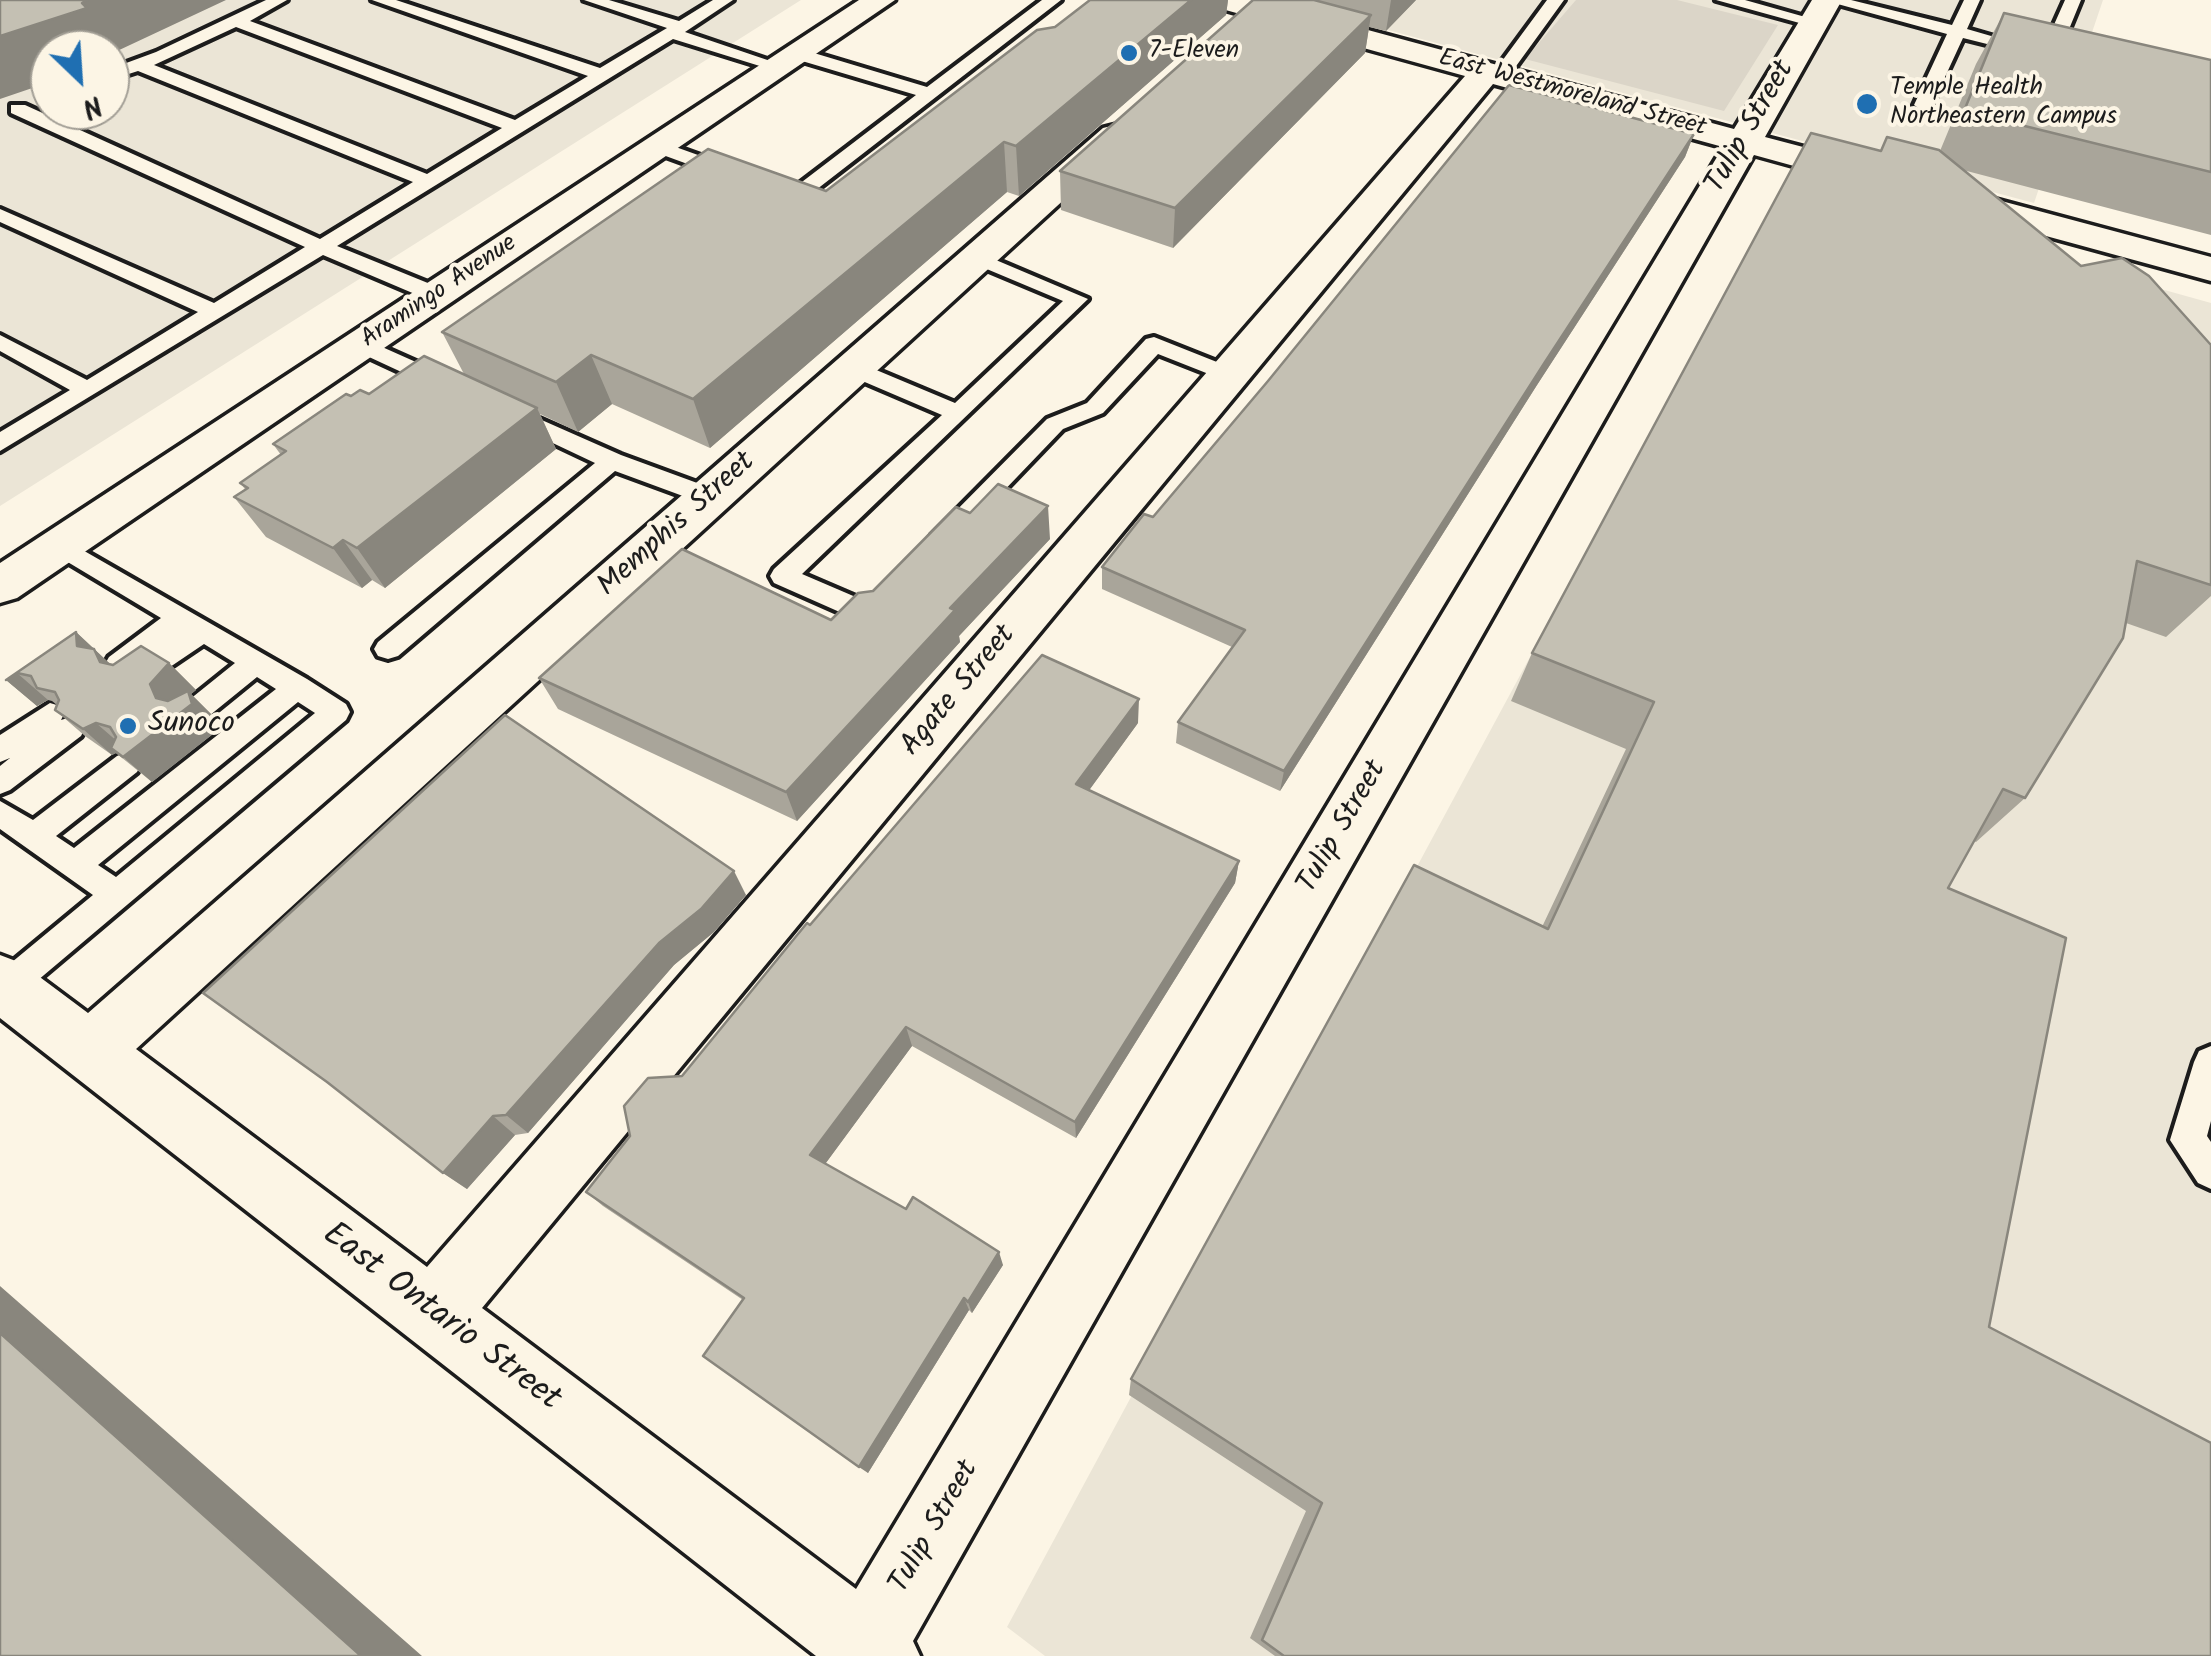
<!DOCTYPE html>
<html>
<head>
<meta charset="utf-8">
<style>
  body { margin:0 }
  #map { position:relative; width:2211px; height:1656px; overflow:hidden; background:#fcf5e5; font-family:Kalam,sans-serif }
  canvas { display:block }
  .north { position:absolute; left:30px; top:30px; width:100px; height:100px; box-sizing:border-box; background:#fcf5e5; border:2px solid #a29e95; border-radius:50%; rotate:155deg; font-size:28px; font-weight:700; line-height:40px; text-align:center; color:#1c1c1c }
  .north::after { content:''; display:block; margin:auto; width:35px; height:45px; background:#1f6fb2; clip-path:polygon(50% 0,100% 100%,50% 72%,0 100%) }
</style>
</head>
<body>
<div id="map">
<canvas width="2211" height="1656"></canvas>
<div class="north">N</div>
</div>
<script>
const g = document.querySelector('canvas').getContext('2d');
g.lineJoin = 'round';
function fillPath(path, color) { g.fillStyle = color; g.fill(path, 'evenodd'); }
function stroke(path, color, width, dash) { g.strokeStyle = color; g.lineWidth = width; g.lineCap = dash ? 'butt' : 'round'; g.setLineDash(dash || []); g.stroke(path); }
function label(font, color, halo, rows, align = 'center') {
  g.font = font + ' Kalam,sans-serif'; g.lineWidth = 8; g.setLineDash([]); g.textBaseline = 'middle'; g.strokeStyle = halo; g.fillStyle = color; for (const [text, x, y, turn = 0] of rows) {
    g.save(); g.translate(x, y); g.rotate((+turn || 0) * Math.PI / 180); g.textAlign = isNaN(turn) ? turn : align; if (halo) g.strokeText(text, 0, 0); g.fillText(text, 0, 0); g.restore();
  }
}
fillPath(new Path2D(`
  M0 0H801L0 506ZM50 50H110V110H50Z
  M1305 0H2103L2034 203 1298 6Z
  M1785 184 2211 303V1656H1045L1007 1627Z`), '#ebe5d6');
fillPath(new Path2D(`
  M1576 0H1677L1778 25 1724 111 1525 59Z`), '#dbd5c8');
const service = new Path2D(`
  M266 0H287L250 21 515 120 588 76 372 0H396L600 68 667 28 584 0H609L679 21 713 0H733L685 32 788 67 779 72 673 39 337 246 445 290 448 295 445 300H429L323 255 0 451V432L70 390 0 351V335L87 380 198 312 0 222V209L214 303 305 247 11 113V105H25L320 239 413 182 138 71 110 80V69L156 52ZM236 27 502 128 427 174 154 65Z
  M1042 0H1061L803 200H789L764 188 774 182 794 188 916 95 792 58V50H804L927 87Z
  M1547 0H1564L1506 80H1494L1491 76Z
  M1716 0H1745L1823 22 1814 27Z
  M1823 0H1851L1952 25 1964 0H1980L1967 29 2036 49 2027 54 1963 38 1932 105 1923 111 1914 105 1947 34Z
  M2065 0H2081L2058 56 2043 60 2040 56Z
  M659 141 737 169 740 173 730 179 723 177 652 151V143Z
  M977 252 1088 299 802 574 865 601 880 592 889 595 893 602 878 621H860L774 583 770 576 774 569 942 415 846 374 843 369 846 364H862L955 403 1063 301 970 262 967 258 970 254Z
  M1154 337 1237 370 1240 375 1229 382 1158 354 1103 413 1063 429 950 547H932L928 541 932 535 1047 419 1087 403 1146 339Z
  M362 338 454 379 457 384 454 389H438L354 350 351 345 354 340Z
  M510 406 621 455 719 491 722 497 710 506 615 471 398 656 388 659 378 656 374 649 378 642 595 463 502 419 498 414 502 409Z
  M60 537 307 679 346 704 350 712 346 720 18 997 6 1002 0 1000V972L93 895 0 829V801L33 820 117 756 127 752 137 756 141 764 137 772 56 836 74 848 276 689 257 677 204 720 194 723 184 720 180 712 184 704 235 663 204 644 139 688 129 685 125 677 128 672 109 671 105 664 109 657 161 618 51 552 47 546 51 540ZM298 702 315 713 116 877 98 865Z
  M50 703 60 706 64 714 61 720 71 717 81 720 85 728 81 736 10 790 0 794V766L10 758 0 762V735Z
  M2211 1046V1121L2207 1136 2211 1142V1189L2198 1183 2170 1140 2194 1062 2199 1051Z`);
const minor = new Path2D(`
  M1207 0H1257L1734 129 1812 0H1842L1765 137 1883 168 1888 176 1883 184 1870 187 1754 155 913 1641 920 1656H816L0 1018V955L21 963 88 1013 1103 128 1115 125 1127 128 1132 135 1127 142 136 1049 427 1267 1465 76 1211 6ZM1493 84 1723 147 856 1589 482 1308Z
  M1949 187 2211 257V281L1936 206 1931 198 1936 190Z`);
const primary = new Path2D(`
  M859 0H895L17 598 0 603V563Z`);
stroke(service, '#1c1c1c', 8);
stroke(minor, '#1c1c1c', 7);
stroke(primary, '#1c1c1c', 7);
fillPath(service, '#fcf5e5');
fillPath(minor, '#fcf5e5');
fillPath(primary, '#fcf5e5');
fillPath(new Path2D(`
  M1090 0H1228L1226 15 1019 196 1007 192 710 448 612 404 578 432 540 414 556 449 385 588 372 580 362 588 266 537 234 497 245 489 240 483 281 455 273 444 351 396 369 394 464 374 442 332 826 191 1055 27Z
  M1253 0H1416L1386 31 1369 27 1365 53 1173 248 1061 210 1060 171Z
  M2004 13 2211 60V235L1963 170 2081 266 2211 345V596L2166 637 2126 623 2025 798 1976 842 1974 841 1948 888 1989 1327 2211 1656H1275L1250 1638 1306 1511 1129 1395 1131 1379 1542 927 1626 749 1511 701 1532 653 1880 151 1887 137 1940 151 1976 64Z
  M1694 134 1685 157 1537 385 1280 791 1176 743 1178 722 1232 647 1102 589V567L1153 517Z
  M970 513 1050 539 959 636 960 642 797 821 558 709 539 678 831 620 873 591Z
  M76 632 110 664 169 663 196 690 191 694 214 717 218 730 152 782 116 753 112 755 85 736 55 710 57 705 52 701 48 700 37 706 6 680Z
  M505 715 746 895 714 932 674 965 528 1133 515 1135 467 1189 443 1173Z
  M1138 723 1089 790 1239 861 1235 883 1076 1138 912 1046 825 1164 1003 1265 972 1313 969 1310 868 1473 743 1300 603 1206 586 1192 810 925Z`), '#a9a59a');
fillPath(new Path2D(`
  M88 0H226L115 52 119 58 110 61V50H50V82L0 99V36Z
  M1191 0H1228L1226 15 1019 196 1016 146Z
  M1391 0H1416L1386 31Z
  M1371 15 1365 53 1173 248 1175 208Z
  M1694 134 1685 157 1537 385 1280 791 1284 771 1545 362Z
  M1004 142 1007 192 710 448 693 399Z
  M591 355 612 404 578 432 556 382Z
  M537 408 556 449 385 588 357 548Z
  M1048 506 1050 539 959 636 960 642 797 821 786 792 950 608Z
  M343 540 372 580 362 588 333 548Z
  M76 632 122 675 128 689 77 646Z
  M169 663 196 690 191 694 214 717 218 730 152 782 123 757 150 684Z
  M17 673 48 700 37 706 6 680Z
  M1139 699 1138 723 1077 807 1076 784Z
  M96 723 126 749 111 748 116 753 112 755 83 729Z
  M1239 861 1235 883 1076 1138 1075 1122Z
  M734 871 746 895 714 932 674 965 528 1133 506 1115 659 943Z
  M906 1027 912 1046 820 1171 810 1155Z
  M493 1116 515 1135 467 1189 443 1173Z
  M999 1252 1003 1265 972 1313 968 1302Z
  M0 1286 422 1656H361L0 1333Z
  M964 1298 969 1310 868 1473 859 1467Z`), '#89867d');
const building = new Path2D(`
  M0 0H88L82 3 87 8 0 36Z
  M1090 0H1191L1016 146 1004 142 693 399 591 355 556 382 442 332 708 149 826 191 1037 30 1055 27Z
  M1253 0H1314L1371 15 1175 208 1060 171Z
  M2004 13 2211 60V172L1964 111Z
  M1509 85 1694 134 1545 362 1284 771 1178 722 1245 630 1102 567 1144 514 1153 517 1268 381Z
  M1811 133 1881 151 1887 137 1939 150 2081 266 2122 258 2149 276 2211 345V585L2137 561 2123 638 2025 798 2003 789 1948 888 2066 938 1989 1327 2211 1443V1656H1284L1262 1640 1322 1503 1131 1379 1414 865 1548 929 1654 702 1532 653Z
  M424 356 537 408 357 548 343 540 333 548 234 497 248 488 240 483 286 451 273 444 346 394 351 396 360 390 369 394Z
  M998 484 1048 506 950 608 955 610 786 792 539 678 682 549 831 620 858 593 873 591 956 507 970 513Z
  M76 632 77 646 94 649 100 662 113 665 141 646 169 663 150 684 156 698 168 701 188 691 192 704 123 757 111 748 116 737 110 727 96 723 83 729 55 710 59 700 55 692 37 688 31 676 17 673 6 680Z
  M1042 655 1139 699 1076 784 1239 861 1075 1122 906 1027 810 1155 906 1209 913 1197 999 1252 968 1302 964 1298 859 1467 703 1356 744 1298 586 1192 630 1136 624 1106 648 1078 682 1076 807 923 810 925Z
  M505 715 734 871 701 909 659 943 506 1115 493 1116 443 1173 327 1082 203 993Z
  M0 1333 361 1656H0Z`);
fillPath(building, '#c4c0b3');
stroke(building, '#89867d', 2.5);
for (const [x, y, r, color] of [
  [1129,53,10,"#1f6fb2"],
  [1867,104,12,"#1f6fb2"],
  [128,726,10,"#1f6fb2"]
]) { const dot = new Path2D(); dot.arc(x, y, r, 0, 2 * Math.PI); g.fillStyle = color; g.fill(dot); stroke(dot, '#fcf5e5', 4); }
label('25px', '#1c1c1c', '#fcf5e5', [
  ["7-Eleven",1149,53],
  ["Temple Health",1890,90],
  ["Northeastern Campus",1890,119]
], 'left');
label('25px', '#1c1c1c', '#fcf5e5', [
  ["East Westmoreland Street",1572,95,15],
  ["Aramingo Avenue",440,293,-34]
]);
label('30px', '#1c1c1c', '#fcf5e5', [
  ["Tulip Street",1752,128,-60],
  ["Memphis Street",678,526,-42],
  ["Agate Street",960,692,-50],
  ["Tulip Street",1344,828,-60],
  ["Tulip Street",936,1528,-60]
]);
label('30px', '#1c1c1c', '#fcf5e5', [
  ["Sunoco",148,726]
], 'left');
label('35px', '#1c1c1c', '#fcf5e5', [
  ["East Ontario Street",440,1319,37]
]);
</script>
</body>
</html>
